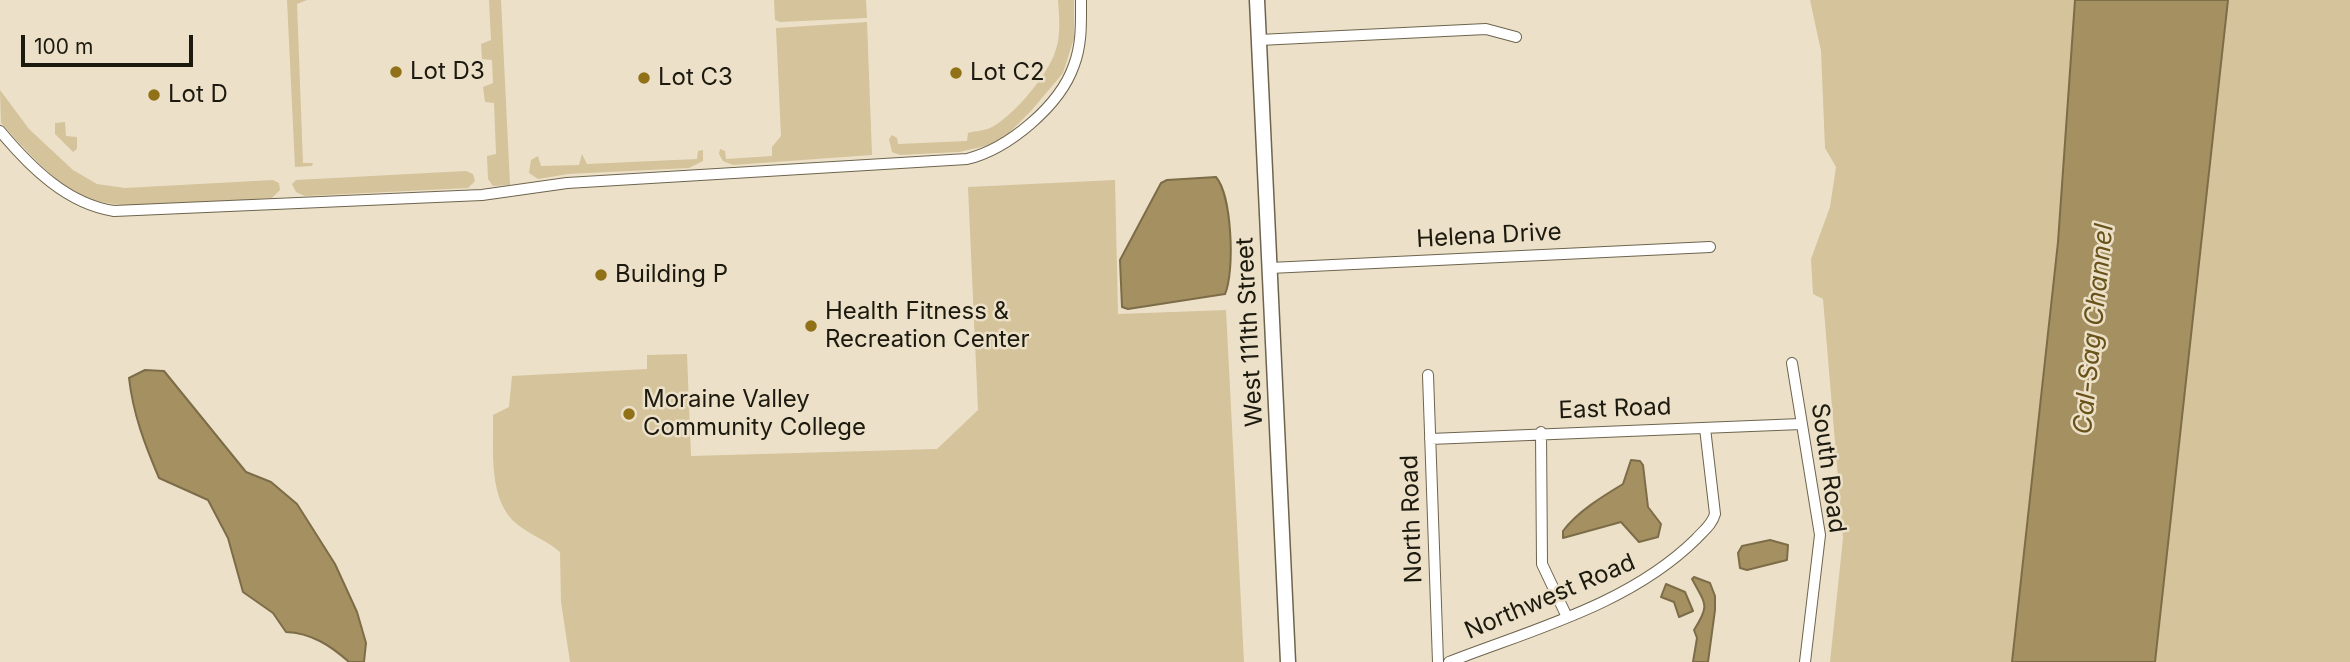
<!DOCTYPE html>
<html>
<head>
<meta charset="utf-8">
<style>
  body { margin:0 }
  #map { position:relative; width:2350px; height:662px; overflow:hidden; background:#ece1c8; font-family:Inter,sans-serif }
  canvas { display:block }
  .scale { position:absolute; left:21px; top:35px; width:172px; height:32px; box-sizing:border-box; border:4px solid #1c190f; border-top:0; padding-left:9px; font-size:21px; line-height:24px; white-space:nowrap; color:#1c190f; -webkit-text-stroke:5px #ece1c8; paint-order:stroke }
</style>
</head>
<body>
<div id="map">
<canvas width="2350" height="662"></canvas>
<div class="scale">100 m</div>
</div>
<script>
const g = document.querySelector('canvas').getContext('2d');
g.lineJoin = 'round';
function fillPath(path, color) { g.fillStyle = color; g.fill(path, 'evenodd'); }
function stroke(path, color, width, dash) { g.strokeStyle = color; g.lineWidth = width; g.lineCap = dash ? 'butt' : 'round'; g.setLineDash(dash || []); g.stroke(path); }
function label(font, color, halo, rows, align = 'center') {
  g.font = font + ' Inter,sans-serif'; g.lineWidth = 5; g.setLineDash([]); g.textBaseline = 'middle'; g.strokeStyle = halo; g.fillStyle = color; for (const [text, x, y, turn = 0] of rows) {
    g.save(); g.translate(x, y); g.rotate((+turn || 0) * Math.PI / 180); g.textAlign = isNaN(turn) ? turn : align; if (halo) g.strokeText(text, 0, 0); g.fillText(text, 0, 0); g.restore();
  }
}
fillPath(new Path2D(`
  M287 0H307L297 4 303 163H313L312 166 295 167Z
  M489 0H501L510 185 493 186 488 179 487 156 496 154 494 103 485 102 483 87 493 83 492 60 482 59 481 44 491 40Z
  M774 0H866L867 18 780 22 775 20Z
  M1058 0H1074V38L1063 73 1031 111 1008 134 990 145 959 152 900 155 892 152 889 139 892 135 897 138 898 144 967 141 968 133C975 131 983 131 990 128 1012 118 1050 73 1056 49 1061 34 1059 16 1058 0Z
  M1810 0H2075L2058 242 2012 662H1830L1843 538 1823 299 1813 294 1811 259 1830 207 1836 167 1825 148 1821 51Z
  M2228 0H2350V662H2155Z
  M867 22 872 155 733 165 723 161 719 154 720 149 725 151 726 159 772 156V147L781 136 776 28Z
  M0 90 29 129 73 170 97 184 125 188 273 180 279 183 280 190 272 198C225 200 120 216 80 195 50 179 23 147 1 123Z
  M65 122 66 136 77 137V149L73 152 55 134V123Z
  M703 150V161L689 168 568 174 538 179 529 173 531 160 538 156 541 166 579 165 582 154 587 164 697 159 698 151Z
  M466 171 473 174 475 181 468 188 305 196 296 192 292 184 296 180Z
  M1115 180 1118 314 1226 310 1244 662H570L561 602 560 552C548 541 532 536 518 525 487 501 494 449 493 415L509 407 512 376 647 369V355L687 354 691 456 937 449 978 410 968 187Z`), '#d4c39b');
const water = new Path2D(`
  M2075 0H2228L2155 662H2012L2058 242Z
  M1216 177C1232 196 1235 271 1225 294L1128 309 1122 307 1120 260 1161 183 1167 180Z
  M145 370 164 371 246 472 271 482 297 504 335 564 357 612 366 643 364 662H349C330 645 311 633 286 632L273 613 243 592 228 538 208 500 159 478C145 445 133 414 129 378Z
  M1631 460 1640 461 1643 465 1648 507 1661 524 1658 537 1639 542 1621 522 1563 538V531C1577 512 1603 496 1623 484Z
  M1770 540 1788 545 1787 560 1747 570 1740 568 1738 553 1742 546Z
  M1694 577 1710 583 1715 596V610L1708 662H1693L1697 638 1694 630C1710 605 1706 605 1692 579Z
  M1666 584 1685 592 1693 611 1679 617 1674 602 1661 597Z`);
fillPath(water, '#a59061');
stroke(water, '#7c6c48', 2);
const street = new Path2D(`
  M1259 40 1486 29 1516 37
  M0 131C30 167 67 204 114 211L482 195 567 183 967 159C1008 149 1060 106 1074 65 1082 44 1081 22 1081 0
  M1270 268 1710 247
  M1792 363 1820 535 1805 662
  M1428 375 1438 662
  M1541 432 1542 564 1567 617
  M1430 439 1801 424
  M1449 662C1534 629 1630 604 1696 539 1703 531 1712 525 1715 514L1705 428`);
const secondary = new Path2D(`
  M1257 0 1288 662`);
stroke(street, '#6e644e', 12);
stroke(secondary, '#6e644e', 17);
stroke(street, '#fff', 10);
stroke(secondary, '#fff', 14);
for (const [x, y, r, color] of [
  [396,72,7,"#917117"],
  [956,73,7,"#917117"],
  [644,78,7,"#917117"],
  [154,95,7,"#917117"],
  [601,275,7,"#917117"],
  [811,326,7,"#917117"],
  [629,414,7,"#917117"]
]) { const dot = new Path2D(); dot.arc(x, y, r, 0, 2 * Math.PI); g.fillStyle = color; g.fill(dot); stroke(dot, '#ece1c8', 2.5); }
label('24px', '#1c190f', '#ece1c8', [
  ["Lot D3",410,72],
  ["Lot C2",970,73],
  ["Lot C3",658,78],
  ["Lot D",168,95],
  ["Building P",615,275],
  ["Health Fitness &",825,312],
  ["Recreation Center",825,340],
  ["Moraine Valley",643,400],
  ["Community College",643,428]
], 'left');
label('24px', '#1c190f', '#ece1c8', [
  ["Helena Drive",1489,236,-3],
  ["West 111th Street",1250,332,-93],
  ["East Road",1615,409,-2],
  ["South Road",1828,468,82],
  ["North Road",1412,519,-92],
  ["Northwest Road",1550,597,-23]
]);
label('italic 26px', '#685219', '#ece1c8', [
  ["Cal-Sag Channel",2094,329,-84]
]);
</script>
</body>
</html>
